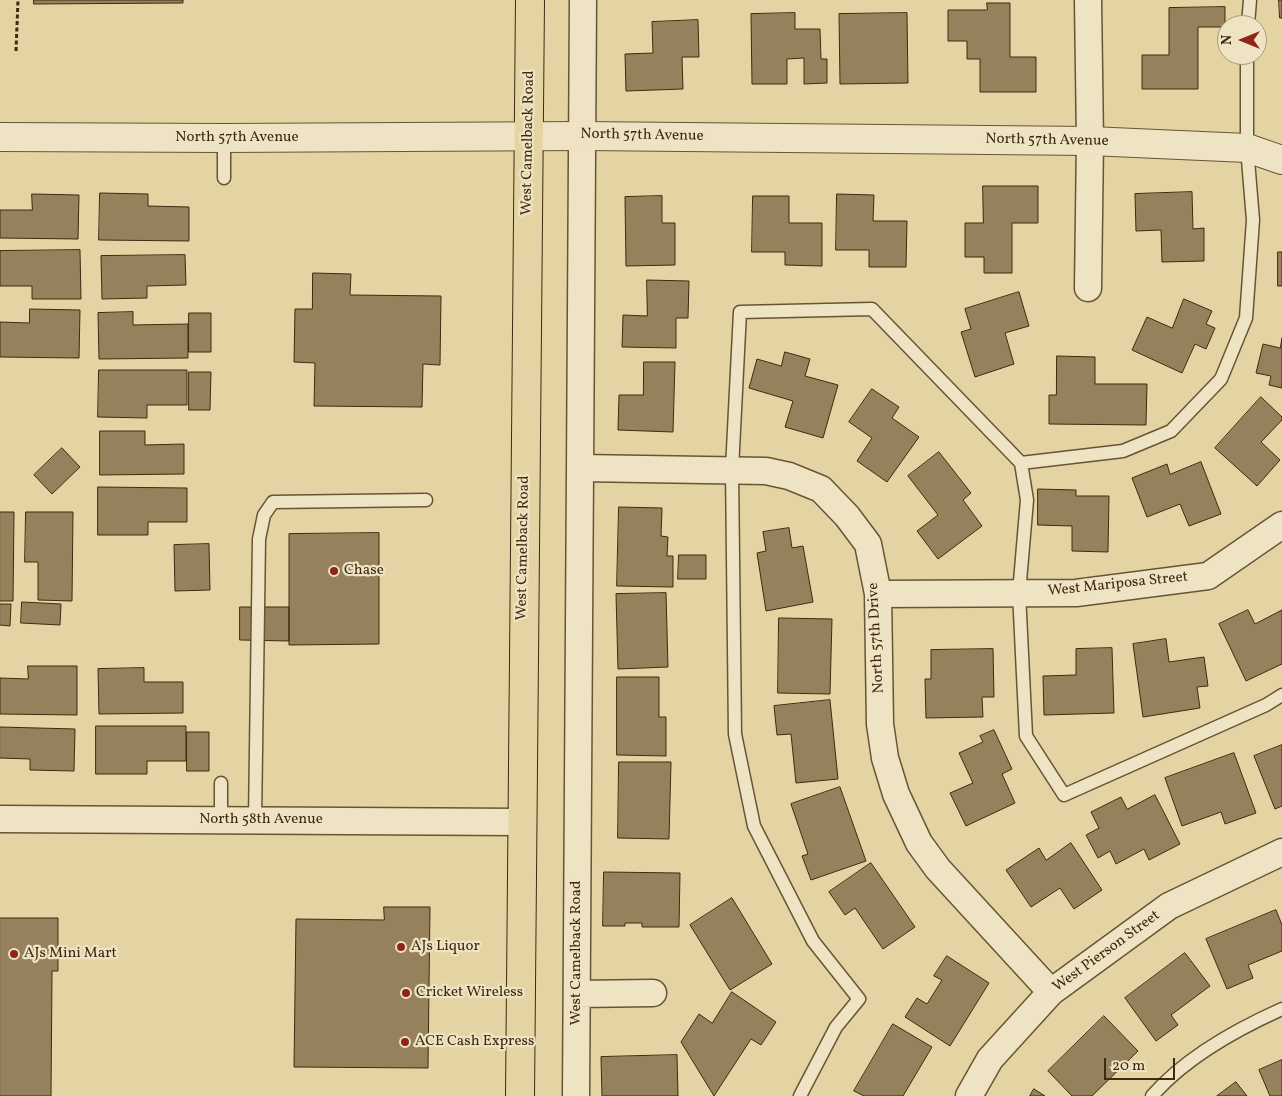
<!DOCTYPE html>
<html>
<head>
<meta charset="utf-8">
<style>
  body { margin:0 }
  #map { position:relative; width:1282px; height:1096px; overflow:hidden; background:#e5d4a3; font-family:Vollkorn,serif }
  canvas { display:block }
  .north { position:absolute; left:1217px; top:15px; width:50px; height:50px; box-sizing:border-box; background:#eee3c3; border:1px solid #a8997b; border-radius:50%; rotate:270deg; font-size:14px; font-weight:700; line-height:20px; text-align:center; color:#3f2a10 }
  .north::after { content:''; display:block; margin:auto; width:18px; height:22px; background:#8f2418; clip-path:polygon(50% 0,100% 100%,50% 72%,0 100%) }
  .scale { position:absolute; left:1104px; top:1058px; width:71px; height:22px; box-sizing:border-box; border:2px solid #3f2a10; border-top:0; padding-left:6px; font-size:15px; line-height:18px; white-space:nowrap; color:#3f2a10; -webkit-text-stroke:4px #eee3c3; paint-order:stroke }
</style>
</head>
<body>
<div id="map">
<canvas width="1282" height="1096"></canvas>
<div class="north">N</div>
<div class="scale">20 m</div>
</div>
<script>
const g = document.querySelector('canvas').getContext('2d');
g.lineJoin = 'round';
function fillPath(path, color) { g.fillStyle = color; g.fill(path, 'evenodd'); }
function stroke(path, color, width, dash) { g.strokeStyle = color; g.lineWidth = width; g.lineCap = dash ? 'butt' : 'round'; g.setLineDash(dash || []); g.stroke(path); }
function label(font, color, halo, rows, align = 'center') {
  g.font = font + ' Vollkorn,serif'; g.lineWidth = 4.5; g.setLineDash([]); g.textBaseline = 'middle'; g.strokeStyle = halo; g.fillStyle = color; for (const [text, x, y, turn = 0] of rows) {
    g.save(); g.translate(x, y); g.rotate((+turn || 0) * Math.PI / 180); g.textAlign = isNaN(turn) ? turn : align; if (halo) g.strokeText(text, 0, 0); g.fillText(text, 0, 0); g.restore();
  }
}
const building = new Path2D(`
  M34 0H183V3L34 4Z
  M1279 0H1282V18H1280Z
  M987 3H1010V57H1036V92H980V59H967V41H948V10H987Z
  M1225 7V27H1198V89H1142V55H1169V8Z
  M795 13V29H820L821 59H827V83L804 84V58L787 59V84H752L751 14Z
  M907 13 908 83 840 84 839 14Z
  M698 20 699 57H682L683 89 626 91 625 54 653 53 652 22Z
  M983 186H1038V223H1012V273H984V257H965V223H983Z
  M1192 192 1193 229 1204 228V261L1162 262 1161 230 1136 231 1135 194Z
  M100 193 148 194V206L189 207V241L99 240Z
  M32 194 79 195 78 239 0 238V210H32Z
  M837 194 874 195 873 221H907L906 267H869V250H836Z
  M662 196V223H675V265L626 266 625 197Z
  M753 196H789V223H822V266L785 265V252H752Z
  M80 250 81 299H32V286H0V251Z
  M1278 252H1282V286H1278Z
  M185 255 186 285 147 286V298L102 299 101 256Z
  M313 273 351 274 350 295 441 296 440 365 423 364 422 407 314 406 315 363 294 362 295 309H312Z
  M647 280 689 281 688 318H676V348L622 347 623 315 647 316Z
  M1019 292 1029 326 1005 333 1014 364 975 377 961 332 971 329 965 309Z
  M1184 299 1212 311 1206 324 1215 328 1206 349 1195 344 1182 373 1132 350 1147 317 1172 328Z
  M30 309 80 310 79 358 0 357V322L29 323Z
  M133 312V325L188 324V358L99 359 98 313Z
  M189 313H211V352H189Z
  M1282 338V388L1269 385 1271 376 1256 373 1263 344 1280 348Z
  M785 352 810 359 805 376 838 385 823 438 785 427 793 401 749 388 757 359 781 366Z
  M1057 356 1095 357V384H1147L1146 425 1049 424V395H1056Z
  M644 362H675L673 432 618 430 619 395H643Z
  M99 370H187V405H147V418L98 417Z
  M189 372H211L210 410H189Z
  M872 389 899 407 892 418 919 437 887 482 857 461 872 438 849 422Z
  M1261 397 1282 417V420L1261 442 1280 460 1257 486 1215 448Z
  M100 431H145V445L184 444V474L100 475Z
  M62 448 80 467 52 494 34 475Z
  M939 452 971 493 963 500 982 526 938 559 917 531 938 515 908 476Z
  M1201 462 1221 514 1189 526 1180 504 1147 517 1132 478 1167 464 1170 474Z
  M98 487 187 488V522H148V535H98Z
  M1038 489 1076 490V496H1109L1108 552 1072 551V526L1038 525Z
  M619 507 662 508 661 536 668 537 667 556H673V587L617 586Z
  M0 512H14L13 601H0Z
  M26 512H73L72 601 38 600V562H25Z
  M789 528 792 548 803 546 813 602 766 611 757 553 766 551 763 532Z
  M379 533V644L289 645V534Z
  M209 544 210 590 175 591 174 545Z
  M679 555H706V579H678Z
  M666 593 668 667 618 669 616 594Z
  M22 602 61 604 60 625 21 623Z
  M0 604H11L10 626 0 625Z
  M240 607H289V641L240 640Z
  M1248 610 1255 624 1282 610V664L1246 681 1219 624Z
  M779 618 832 619 830 694 778 693Z
  M1166 639 1169 662 1204 657 1208 686 1197 687 1200 708 1143 717 1133 644Z
  M1112 648 1114 713 1044 715 1043 676 1076 675V649Z
  M993 649 994 697H982L983 717 926 718 925 679H931V650Z
  M28 666H77V715L0 714V678L28 679Z
  M144 668V682H183V713L99 714 98 669Z
  M617 677H659V717H666V756L617 755Z
  M830 700 838 779 796 783 791 734 777 735 774 706Z
  M96 726H186V761H147V774H96Z
  M0 727 75 729 74 771 30 770V759L0 758Z
  M994 730 1012 769 1002 774 1015 803 966 826 950 793 973 783 959 753 983 742 980 736Z
  M187 732H209V771H187Z
  M1282 745V806L1275 809 1254 756Z
  M1234 753 1256 813 1225 824 1221 812 1182 826 1165 778Z
  M619 762H671L669 839 618 838Z
  M840 787 866 861 811 880 802 856 808 854 791 804Z
  M1155 795 1180 844 1149 860 1144 849 1116 864 1110 851 1098 858 1086 835 1099 828 1091 812 1121 797 1127 809Z
  M1071 843 1102 890 1074 909 1060 888 1031 907 1006 870 1039 848 1046 860Z
  M871 863 915 927 883 949 855 908 845 915 829 892Z
  M604 872 680 873 679 927H642V923H625V926H603Z
  M732 898 772 964 730 990 690 925Z
  M384 907H430L428 1068 294 1067 296 919 384 920Z
  M1276 910 1282 925V951L1248 965 1253 978 1227 989 1206 939Z
  M0 918H58V971H52L51 1096H0Z
  M1185 953 1210 986 1171 1015 1178 1025 1156 1041 1125 998Z
  M947 956 989 983 950 1046 905 1017 917 998 927 1004 942 980 934 976Z
  M732 992 776 1022 761 1045 751 1039 714 1096 681 1042 699 1014 712 1023Z
  M1104 1016 1138 1051 1092 1096H1072L1048 1071Z
  M893 1024 932 1047 903 1096H864L854 1091Z
  M677 1055 678 1096H602L601 1057Z
  M1282 1060V1096H1270L1259 1070Z
  M1236 1082 1247 1096H1217Z
  M1034 1089 1045 1096H1030Z`);
fillPath(building, '#95825c');
stroke(building, '#3f2a10', 1);
const service = new Path2D(`
  M1248 25 1250 0
  M224 178V138
  M1021 463 1123 451 1171 431 1221 379 1246 318 1253 220 1247 148V55
  M221 783V820
  M255 820 259 539 264 515 273 502 426 500
  M800 1096 836 1027 859 999 813 941 754 826 735 734 732 469 740 312 872 309 1021 463 1027 500 1019 593 1026 736 1064 795 1266 705 1282 695
  M1152 1096C1186 1057 1235 1030 1282 1009`);
const minor = new Path2D(`
  M1088 0 1090 141 1088 288
  M581 468 766 471 789 476 821 489 847 516 868 544 878 594 880 724 885 758 896 794 919 843 938 869 1051 992
  M878 594 1076 593 1208 576 1282 525
  M0 819 521 822
  M577 994 653 993
  M576 1096 583 0
  M969 1096 990 1059 1051 992 1169 906 1282 852`);
const tertiary = new Path2D(`
  M0 137 224 138 583 136 1090 141 1247 148 1282 160`);
const primary = new Path2D(`
  M520 1096 530 0`);
stroke(service, '#685435', 15);
stroke(minor, '#685435', 29);
stroke(tertiary, '#685435', 30);
stroke(primary, '#3f2a10', 30);
stroke(new Path2D(`
  M16 51 18 0`), '#3f2a10', 3, [4, 2.5]);
stroke(service, '#eee3c3', 12);
stroke(minor, '#eee3c3', 26);
stroke(tertiary, '#eee3c3', 28);
stroke(primary, '#e5d4a3', 28);
for (const [x, y, r, color] of [
  [334,571,5,"#8f2418"],
  [401,947,5,"#8f2418"],
  [14,954,5,"#8f2418"],
  [406,993,5,"#8f2418"],
  [405,1042,5,"#8f2418"]
]) { const dot = new Path2D(); dot.arc(x, y, r, 0, 2 * Math.PI); g.fillStyle = color; g.fill(dot); stroke(dot, '#eee3c3', 2); }
label('15px', '#3f2a10', '#eee3c3', [
  ["North 57th Avenue",642,136,1],
  ["North 57th Avenue",237,138],
  ["North 57th Avenue",1047,141,1],
  ["West Camelback Road",529,143,-89],
  ["West Camelback Road",524,548,-89],
  ["West Mariposa Street",1118,585,-6],
  ["North 57th Drive",877,638,-93],
  ["North 58th Avenue",261,820],
  ["West Pierson Street",1107,952,-36],
  ["West Camelback Road",577,953,-90]
]);
label('15px', '#3f2a10', '#eee3c3', [
  ["Chase",344,571],
  ["AJs Liquor",411,947],
  ["AJs Mini Mart",24,954],
  ["Cricket Wireless",416,993],
  ["ACE Cash Express",415,1042]
], 'left');
</script>
</body>
</html>
